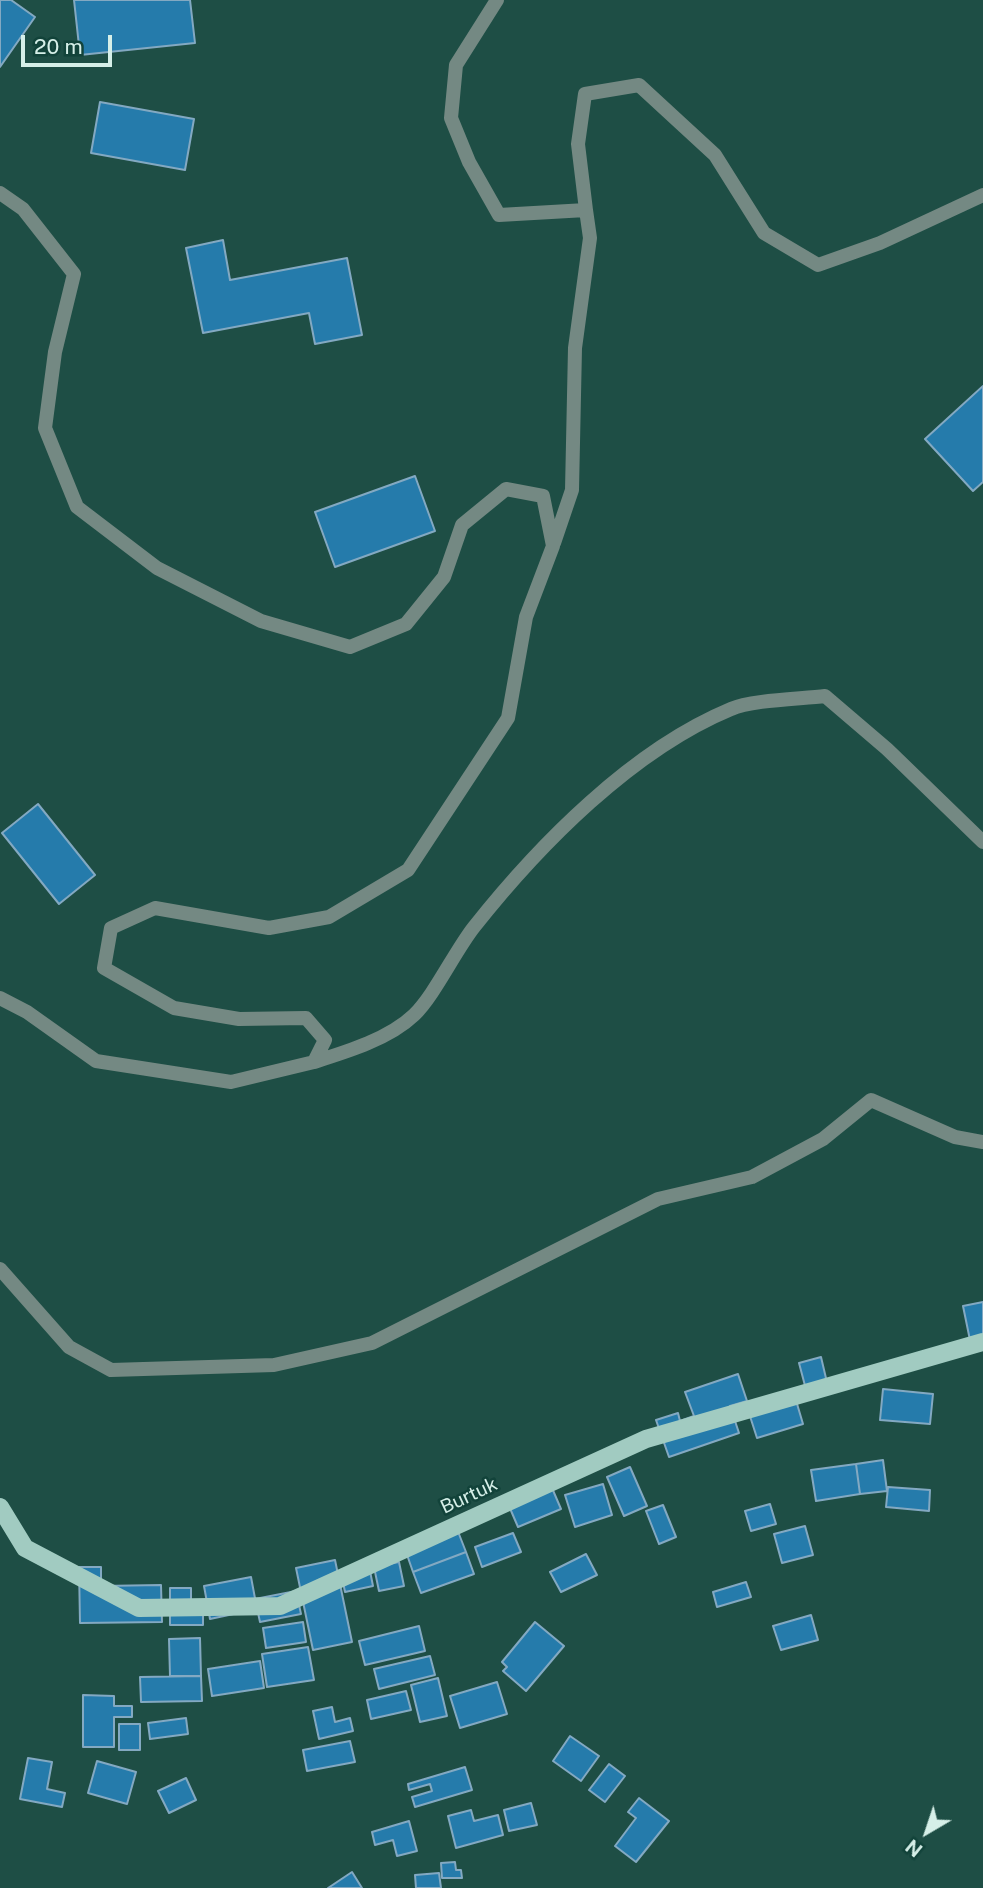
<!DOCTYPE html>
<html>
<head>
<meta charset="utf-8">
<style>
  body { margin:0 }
  #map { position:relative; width:983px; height:1888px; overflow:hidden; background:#1e4e45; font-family:"Public Sans",sans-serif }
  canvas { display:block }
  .north { position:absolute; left:892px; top:1797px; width:70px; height:70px; -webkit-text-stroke:5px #12433a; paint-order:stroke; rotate:219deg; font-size:19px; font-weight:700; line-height:28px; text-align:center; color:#d6efe8 }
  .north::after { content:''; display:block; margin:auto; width:24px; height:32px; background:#d6efe8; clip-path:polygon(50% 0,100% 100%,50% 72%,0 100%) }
  .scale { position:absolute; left:21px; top:35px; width:91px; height:32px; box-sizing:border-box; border:4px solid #d6efe8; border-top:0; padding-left:9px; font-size:21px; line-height:24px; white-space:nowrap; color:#d6efe8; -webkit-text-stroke:5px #12433a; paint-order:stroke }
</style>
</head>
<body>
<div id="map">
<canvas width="983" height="1888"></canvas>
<div class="north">N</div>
<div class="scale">20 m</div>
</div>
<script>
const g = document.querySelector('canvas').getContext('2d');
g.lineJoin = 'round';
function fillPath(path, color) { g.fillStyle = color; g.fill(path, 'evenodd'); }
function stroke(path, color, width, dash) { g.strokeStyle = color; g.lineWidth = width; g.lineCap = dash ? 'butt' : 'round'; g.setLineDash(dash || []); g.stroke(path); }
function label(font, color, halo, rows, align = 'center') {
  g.font = font + ' "Public Sans",sans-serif'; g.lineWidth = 5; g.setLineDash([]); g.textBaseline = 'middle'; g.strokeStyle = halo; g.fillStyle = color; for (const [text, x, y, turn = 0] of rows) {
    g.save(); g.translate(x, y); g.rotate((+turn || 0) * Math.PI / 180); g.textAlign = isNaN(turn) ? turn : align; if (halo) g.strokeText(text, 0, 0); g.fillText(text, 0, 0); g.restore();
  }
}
const building = new Path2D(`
  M0 0H11L35 17 0 67Z
  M74 0H190L195 43 80 55Z
  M100 102 194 119 185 170 91 153Z
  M223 240 230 280 347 258 362 335 315 344 309 313 203 333 186 248Z
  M983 386V482L973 491 925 439Z
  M415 476 435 531 335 567 315 512Z
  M38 804 95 875 59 904 2 833Z
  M983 1302V1348L972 1350 963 1306Z
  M821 1357 829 1391 808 1397 799 1363Z
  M738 1374 747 1401 730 1406 739 1433 669 1457 656 1420 678 1413 680 1421 694 1416 685 1392Z
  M883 1389 933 1394 930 1424 880 1420Z
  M795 1397 803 1424 757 1438 748 1410Z
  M883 1460 887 1491 860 1494 856 1464Z
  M856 1464 860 1494 816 1501 811 1470Z
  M630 1467 647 1506 624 1516 607 1477Z
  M549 1481 561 1509 518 1527 506 1499Z
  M603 1484 612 1515 575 1527 565 1495Z
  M888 1487 930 1490 929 1511 886 1507Z
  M770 1504 776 1524 751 1531 745 1511Z
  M663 1505 676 1537 659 1544 646 1511Z
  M805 1526 813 1555 782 1563 774 1534Z
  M457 1529 466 1552 413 1572 405 1549Z
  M513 1533 521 1552 482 1567 475 1547Z
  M466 1552 474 1574 421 1593 413 1572Z
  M586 1554 597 1575 561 1592 550 1572Z
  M335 1560 352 1642 313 1650 296 1568Z
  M399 1562 404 1586 379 1591 374 1567Z
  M369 1566 373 1586 345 1592 341 1572Z
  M79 1567H101V1586L161 1585 162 1622 80 1623Z
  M251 1577 257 1609 210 1619 204 1586Z
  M746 1582 751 1597 717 1607 713 1592Z
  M170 1588H191V1607H203V1625H170Z
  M296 1591 301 1614 260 1622 255 1599Z
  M811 1615 818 1640 781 1650 773 1626Z
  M303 1622 306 1642 266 1648 263 1628Z
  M535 1622 564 1646 526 1691 503 1671 507 1667 502 1662Z
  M419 1626 425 1651 365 1665 359 1641Z
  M200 1638 201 1676H170L169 1639Z
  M308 1647 314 1680 267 1687 262 1654Z
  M430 1656 435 1675 379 1689 374 1669Z
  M260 1661 264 1688 212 1696 208 1669Z
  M201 1676 202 1701 141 1702 140 1677Z
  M438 1678 447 1716 420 1722 411 1685Z
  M497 1682 507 1714 460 1728 450 1696Z
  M406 1691 411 1710 371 1719 367 1700Z
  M83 1695 114 1696V1706H132V1717H114V1747H83Z
  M332 1707 335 1722 350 1718 353 1731 319 1739 313 1711Z
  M186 1718 188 1734 150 1739 148 1723Z
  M119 1724H140V1750H119Z
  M570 1736 599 1756 581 1781 553 1761Z
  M350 1741 355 1762 307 1771 303 1750Z
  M28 1758 52 1762 47 1789 65 1793 62 1807 20 1799Z
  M97 1761 136 1772 127 1804 88 1793Z
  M609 1764 625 1776 605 1802 589 1790Z
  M465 1767 472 1790 415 1807 412 1797 432 1791 430 1784 409 1790 408 1784Z
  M186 1778 196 1800 169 1813 158 1791Z
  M639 1798 669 1821 636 1862 615 1846 636 1818 628 1812Z
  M531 1803 537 1825 509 1831 504 1810Z
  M471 1810 474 1821 498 1815 503 1835 456 1848 448 1816Z
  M409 1821 417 1851 397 1856 393 1840 375 1845 372 1832Z
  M455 1862 456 1870H461L462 1878H442L441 1863Z
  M352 1872 362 1888H328Z
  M439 1873 441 1888H416L415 1875Z`);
fillPath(building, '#257bab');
stroke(building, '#83a9c2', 2);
stroke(new Path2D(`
  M497 0 456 65 451 118 469 162 499 215 586 210 590 238 575 348 572 490 554 543
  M0 193 23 209 74 274 55 352 45 428 77 507 157 568 261 621 350 647 406 624 444 577 462 525 506 489 543 496 553 546 526 617 508 718 408 870 329 917 269 928 155 908 111 928 104 968 174 1008 239 1019 306 1018 325 1040 314 1062 231 1082 96 1061 27 1012 0 998
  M586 210 578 144 585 94 639 85 715 155 764 233 818 265 880 243 983 195
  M314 1062C346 1052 389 1039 414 1015 434 996 455 951 474 927 539 845 632 750 731 709 751 700 801 699 825 696L887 749 983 842
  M0 1269 69 1347 111 1370 274 1365 372 1343 658 1199 752 1177 823 1139 871 1100 955 1137 983 1142`), '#748983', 14);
stroke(new Path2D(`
  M0 1507 25 1548 139 1608 280 1606 646 1439 983 1342`), '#a1cbc1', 18);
label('19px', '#d6efe8', '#12433a', [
  ["Burtuk",469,1496,-25]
]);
</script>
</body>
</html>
